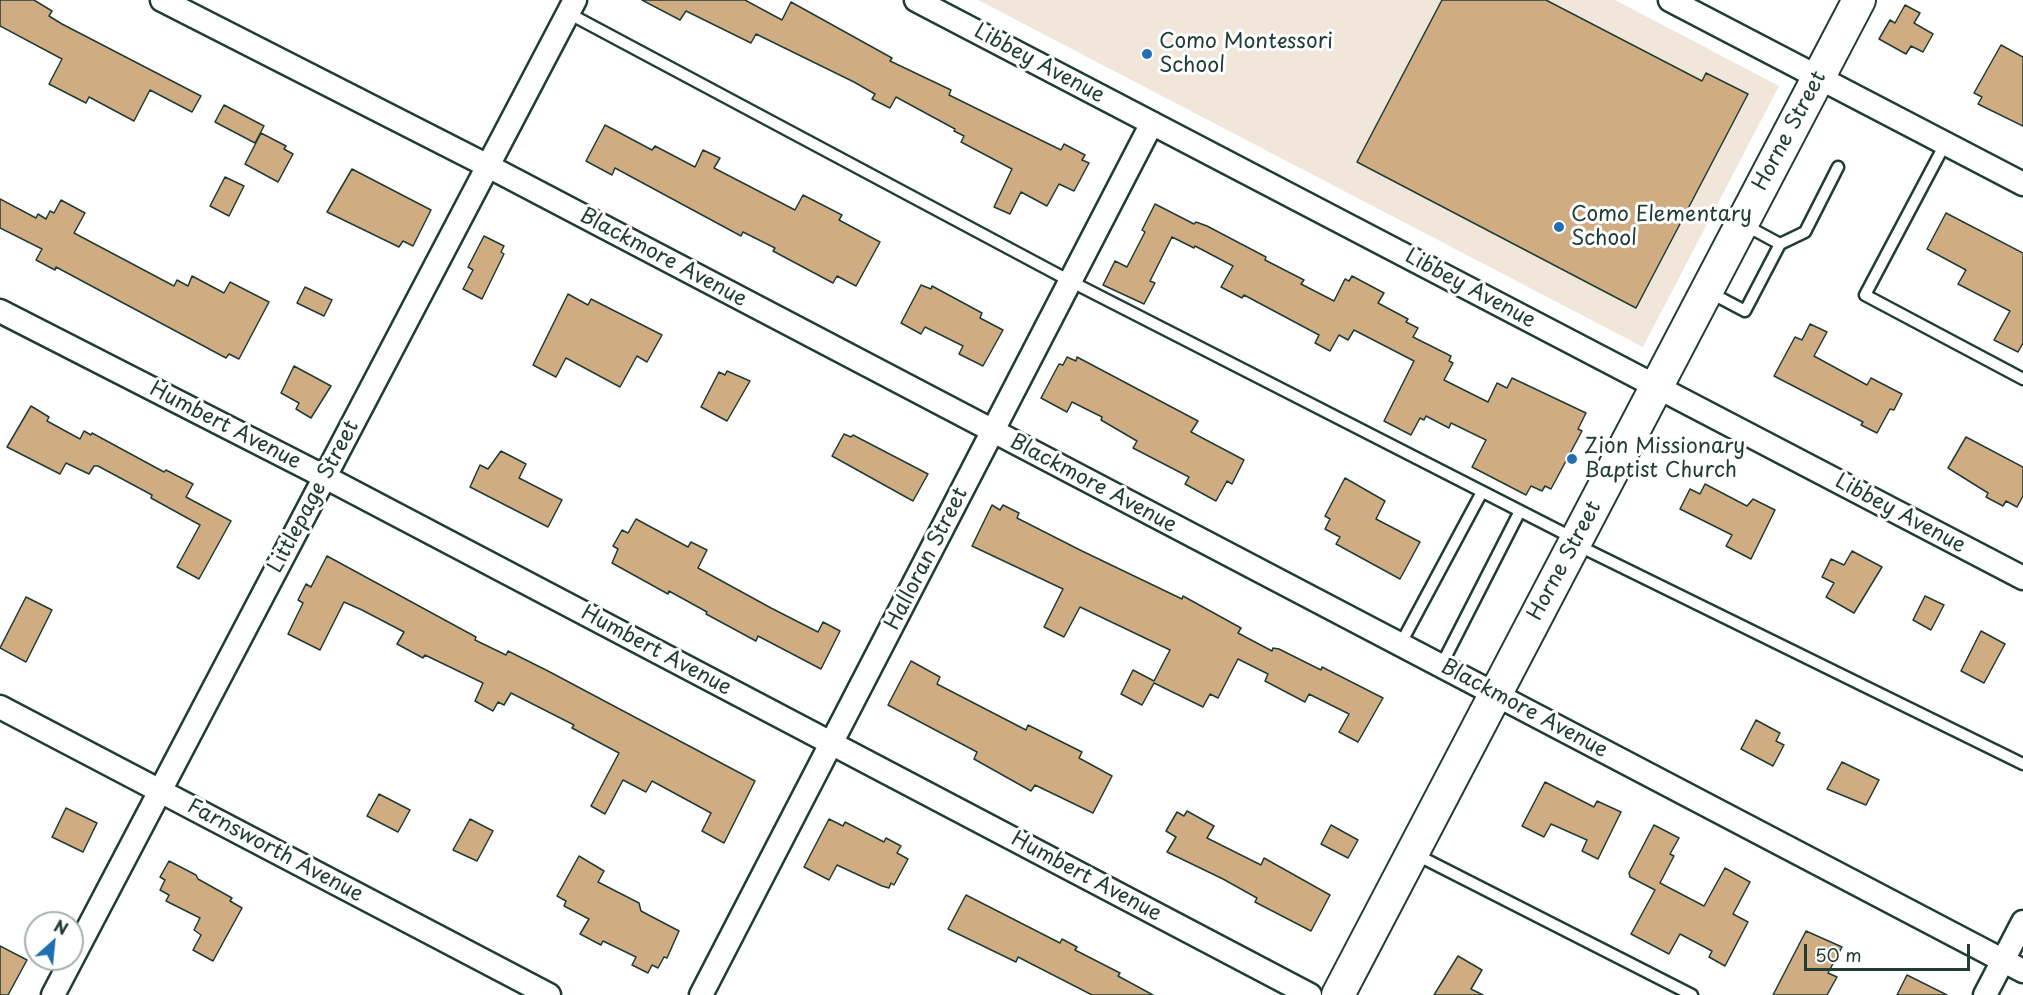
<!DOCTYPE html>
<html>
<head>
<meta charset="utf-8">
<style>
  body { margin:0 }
  #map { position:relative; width:2023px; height:995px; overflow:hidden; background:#fff; font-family:"Playpen Sans",sans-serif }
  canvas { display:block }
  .north { position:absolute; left:24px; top:911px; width:60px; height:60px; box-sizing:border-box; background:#fff; border:2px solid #a5b1ae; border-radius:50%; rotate:27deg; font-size:16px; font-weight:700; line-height:24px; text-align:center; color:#1f3d34 }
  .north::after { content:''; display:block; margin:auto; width:21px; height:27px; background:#1f6fb2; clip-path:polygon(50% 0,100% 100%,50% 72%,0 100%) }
  .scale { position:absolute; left:1804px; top:944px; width:166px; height:27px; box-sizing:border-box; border:3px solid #1f3d34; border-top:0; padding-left:8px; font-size:18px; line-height:21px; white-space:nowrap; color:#1f3d34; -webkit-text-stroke:4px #fff; paint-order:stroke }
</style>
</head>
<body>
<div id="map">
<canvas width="2023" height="995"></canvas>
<div class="north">N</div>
<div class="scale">50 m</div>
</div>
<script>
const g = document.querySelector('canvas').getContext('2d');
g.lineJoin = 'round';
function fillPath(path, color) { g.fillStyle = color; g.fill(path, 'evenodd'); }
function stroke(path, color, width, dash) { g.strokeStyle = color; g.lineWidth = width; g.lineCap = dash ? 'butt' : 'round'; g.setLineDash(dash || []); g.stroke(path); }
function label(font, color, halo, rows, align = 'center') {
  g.font = font + ' "Playpen Sans",sans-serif'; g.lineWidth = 6; g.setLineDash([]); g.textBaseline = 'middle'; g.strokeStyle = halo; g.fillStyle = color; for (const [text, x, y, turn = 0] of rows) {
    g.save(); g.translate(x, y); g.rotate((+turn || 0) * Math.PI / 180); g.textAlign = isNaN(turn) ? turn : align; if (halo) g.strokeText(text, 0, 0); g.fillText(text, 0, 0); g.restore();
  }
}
fillPath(new Path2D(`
  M978 0H1615L1779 86 1643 347Z`), '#f1e6da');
const building = new Path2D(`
  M0 0H34L52 11 49 16 62 24 201 96 192 112 150 90 134 121 89 97 86 103 49 84 62 59 0 26Z
  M642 0H745L782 20 791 2 892 58 890 61 951 90 949 95 1061 150 1064 144 1085 155 1082 160 1089 163 1074 191 1059 184 1047 206 1021 192 1010 214 994 207 1012 169 961 142 964 136 954 131 955 129 896 97 890 108 872 99 875 94 854 82 756 34 751 43 686 11 680 20Z
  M1442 0H1546L1702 81 1706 73 1748 94 1636 308 1357 162Z
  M1905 5 1920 13 1914 23 1933 34 1923 52 1911 46 1906 54 1879 39 1890 20 1895 23Z
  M2001 45 2023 57V126L1978 104 1982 97 1974 93Z
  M224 105 264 126 255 143 215 122Z
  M605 125 652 150 655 146 695 167 703 150 720 158 714 168 795 210 803 195 842 215 839 220 880 242 856 286 837 276 833 283 773 251 775 248 743 232 741 236 615 168 612 175 586 161Z
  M261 133 286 146 284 149 293 154 278 182 245 164Z
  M352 169 431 210 413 246 403 241 399 247 327 212Z
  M225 177 244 186 229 216 210 206Z
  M0 199 36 218 38 214 46 219 50 211 54 213 61 200 85 213 74 233 174 286 177 280 188 286 192 276 224 293 230 282 269 302 239 359 229 354 226 358 56 267 55 270 36 260 42 249 0 228Z
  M1155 204 1194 224 1196 222 1207 226 1266 257 1265 260 1304 280 1301 284 1334 301 1345 279 1349 281 1352 276 1384 293 1378 303 1408 319 1406 322 1418 328 1413 337 1451 356 1449 361 1453 363 1444 380 1488 402 1497 383 1507 388 1512 378 1586 413 1578 429 1582 431 1551 489 1545 486 1542 491 1531 486 1526 495 1472 467 1486 440 1451 423 1449 428 1426 416 1424 420 1420 418 1411 435 1384 421 1414 361 1354 330 1348 340 1339 335 1330 351 1315 343 1319 335 1244 295 1242 298 1221 287 1233 266 1195 246 1194 248 1172 237 1150 281 1155 283 1144 304 1103 285 1115 261 1127 267 1145 232 1142 230Z
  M1946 213 2023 253V343L2018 352 1994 340 2010 311 1958 284 1966 270 1927 249Z
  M484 236 504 246 501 252 504 254 482 299 463 289 473 270 468 267Z
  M921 285 931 289 932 286 982 313 980 318 1003 330 983 366 959 354 963 346 925 327 921 334 901 323Z
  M305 287 332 300 324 316 297 303Z
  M568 294 588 305 591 299 662 335 647 362 637 356 620 387 566 358 556 377 533 365Z
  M1810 324 1827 332 1814 356 1867 385 1871 378 1902 394 1894 410 1890 409 1877 433 1861 425 1863 422 1774 376 1795 337 1802 340Z
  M1067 357 1076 361 1077 357 1198 421 1191 432 1244 460 1232 484 1227 481 1216 501 1185 484 1189 477 1133 448 1137 441 1101 420 1102 417 1072 402 1067 412 1041 398 1059 364 1063 365Z
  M294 366 331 386 311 418 296 409 299 403 281 393Z
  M727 371 750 381 727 421 701 407 719 372 725 375Z
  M31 406 49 417 47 421 80 439 84 431 91 435 92 433 164 472 166 470 193 484 186 497 231 521 199 579 177 567 200 525 151 498 152 495 98 466H94L89 474 66 463 60 474 7 447Z
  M844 434 851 437 853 435 928 474 913 501 832 456Z
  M1966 437 2023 467V496L2017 507 2006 501 2003 506 1986 497 1988 493 1948 468Z
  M501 451 526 464 519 478 562 500 548 527 470 487 480 465 488 469Z
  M1345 478 1385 501 1376 519 1420 542 1400 579 1336 544 1340 537 1325 529 1330 519 1325 516Z
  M1705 484 1747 506 1753 499 1775 510 1751 559 1726 546 1732 535 1680 509 1690 489 1700 494Z
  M992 505 1000 510 1003 505 1019 513 1017 518 1082 551 1182 599 1183 596 1241 628 1238 633 1272 651 1273 648 1279 649 1321 670 1322 667 1383 698 1358 742 1339 732 1349 714 1309 694 1305 702 1265 681 1268 674 1238 659 1218 698 1210 694 1203 707 1154 683 1142 705 1121 694 1133 670 1154 681 1170 650 1080 607 1064 637 1044 627 1063 589 972 546Z
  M636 519 688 547 691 542 707 550 698 568 771 608 818 632 823 622 840 631 821 669 758 636 756 641 706 614 707 612 669 591 668 594 612 563 618 549 613 546 622 530 628 533Z
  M1852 551 1882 567 1854 613 1826 597 1834 583 1822 577 1831 559 1844 565Z
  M327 556 476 637 475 640 506 655 508 651 548 671 755 781 724 843 702 831 711 813 652 781 646 792 623 780 605 814 591 806 619 753 572 728 574 725 511 693 504 705 498 702 493 711 475 701 483 683 425 655 423 658 397 644 404 632 362 610 344 602 320 650 288 634 303 603 298 600 306 584 311 587Z
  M1925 596 1944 605 1931 630 1913 620Z
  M26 597 52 610 26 662 0 648Z
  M1981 631 2005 644 1984 683 1961 671Z
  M911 661 940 677 937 684 1026 730 1028 725 1082 752 1079 758 1112 776 1093 813 1035 785 1031 791 974 759 977 752 888 705Z
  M1756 720 1780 733 1776 741 1784 745 1773 766 1741 749Z
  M1842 762 1879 780 1866 805 1827 789Z
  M1545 782 1594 807 1597 801 1621 812 1598 859 1582 851 1587 840 1551 824 1544 837 1522 826Z
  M379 794 410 810 398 832 367 816Z
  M66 808 97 823 83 852 52 837Z
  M1187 811 1214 826 1207 838 1261 865 1264 858 1330 895 1311 931 1255 902 1257 898 1223 879 1167 852 1176 837 1166 831 1177 812 1184 816Z
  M470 819 493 831 477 861 453 850Z
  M829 819 843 826 845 822 884 842 886 838 901 846 897 853 908 859 894 885 891 883 889 888 882 886 837 865 829 880 804 867Z
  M1331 825 1358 840 1348 858 1321 844Z
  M1654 825 1679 838 1670 854 1674 856 1660 883 1704 906 1725 868 1750 882 1733 914 1748 922 1725 966 1709 957 1712 951 1680 934 1669 954 1631 934 1655 890 1630 877 1629 873Z
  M579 856 604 871 598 882 639 903 641 911 679 931 667 958 664 957 658 968 652 965 648 973 632 965 636 957 603 941 601 945 580 934 589 919 564 906 566 901 557 896Z
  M169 861 196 875 198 879 232 898 230 901 242 908 213 961 193 950 201 935 194 930 200 918 166 901 169 895 160 890 165 880 160 877Z
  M966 895 1060 943 1062 939 1077 947 1075 950 1120 973 1118 976 1153 995H1092L1018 957 1016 962 948 929Z
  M1806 931 1842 947 1828 973 1837 977 1827 995H1773Z
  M0 946 27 960 8 995H0Z
  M1458 956 1482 970 1471 989 1483 995H1434Z
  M1907 975 1947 995H1897Z`);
fillPath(building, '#d0ac82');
stroke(building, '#1f3d34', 1.5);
const lane = new Path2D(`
  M568 13 1070 281 1573 538
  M1945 144 1865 295 2023 379
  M1780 244 1805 232 1838 167
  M1709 292 1745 311 1780 244 1743 224
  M1577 545 2023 764
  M1400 645 1482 492
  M1441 666 1520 511
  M1415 854 1692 995`);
const street = new Path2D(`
  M162 0 488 166 2023 971
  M916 0 2023 578
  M1670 0 2023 184
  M0 311 325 477 1310 995
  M0 707 549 995
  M53 995 575 0
  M701 995 1152 123
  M1985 995 2023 922`);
const secondary = new Path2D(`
  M1338 995 1859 0`);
stroke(lane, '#1f3d34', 15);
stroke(street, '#1f3d34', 27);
stroke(secondary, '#1f3d34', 36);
stroke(lane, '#fff', 10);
stroke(street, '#fff', 22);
stroke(secondary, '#fff', 32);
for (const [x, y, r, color] of [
  [1147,54,6,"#1f6fb2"],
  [1559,227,6,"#1f6fb2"],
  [1572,459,6,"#1f6fb2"]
]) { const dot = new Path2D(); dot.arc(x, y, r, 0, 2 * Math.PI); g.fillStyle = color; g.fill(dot); stroke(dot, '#fff', 2); }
label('21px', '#1f3d34', '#fff', [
  ["Como Montessori",1159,42],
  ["School",1159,66],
  ["Como Elementary",1571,215],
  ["School",1571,239],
  ["Zion Missionary",1584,447],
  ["Baptist Church",1584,471]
], 'left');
label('21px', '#1f3d34', '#fff', [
  ["Libbey Avenue",1039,64,28],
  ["Horne Street",1790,131,-62],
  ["Blackmore Avenue",663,258,28],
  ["Libbey Avenue",1470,289,28],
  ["Humbert Avenue",225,426,27],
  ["Blackmore Avenue",1093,484,28],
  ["Littlepage Street",314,497,-62],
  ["Libbey Avenue",1900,514,28],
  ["Halloran Street",927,559,-63],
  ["Horne Street",1565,561,-62],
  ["Humbert Avenue",656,651,28],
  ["Blackmore Avenue",1524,709,28],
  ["Farnsworth Avenue",275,851,28],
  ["Humbert Avenue",1086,877,28]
]);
</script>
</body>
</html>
